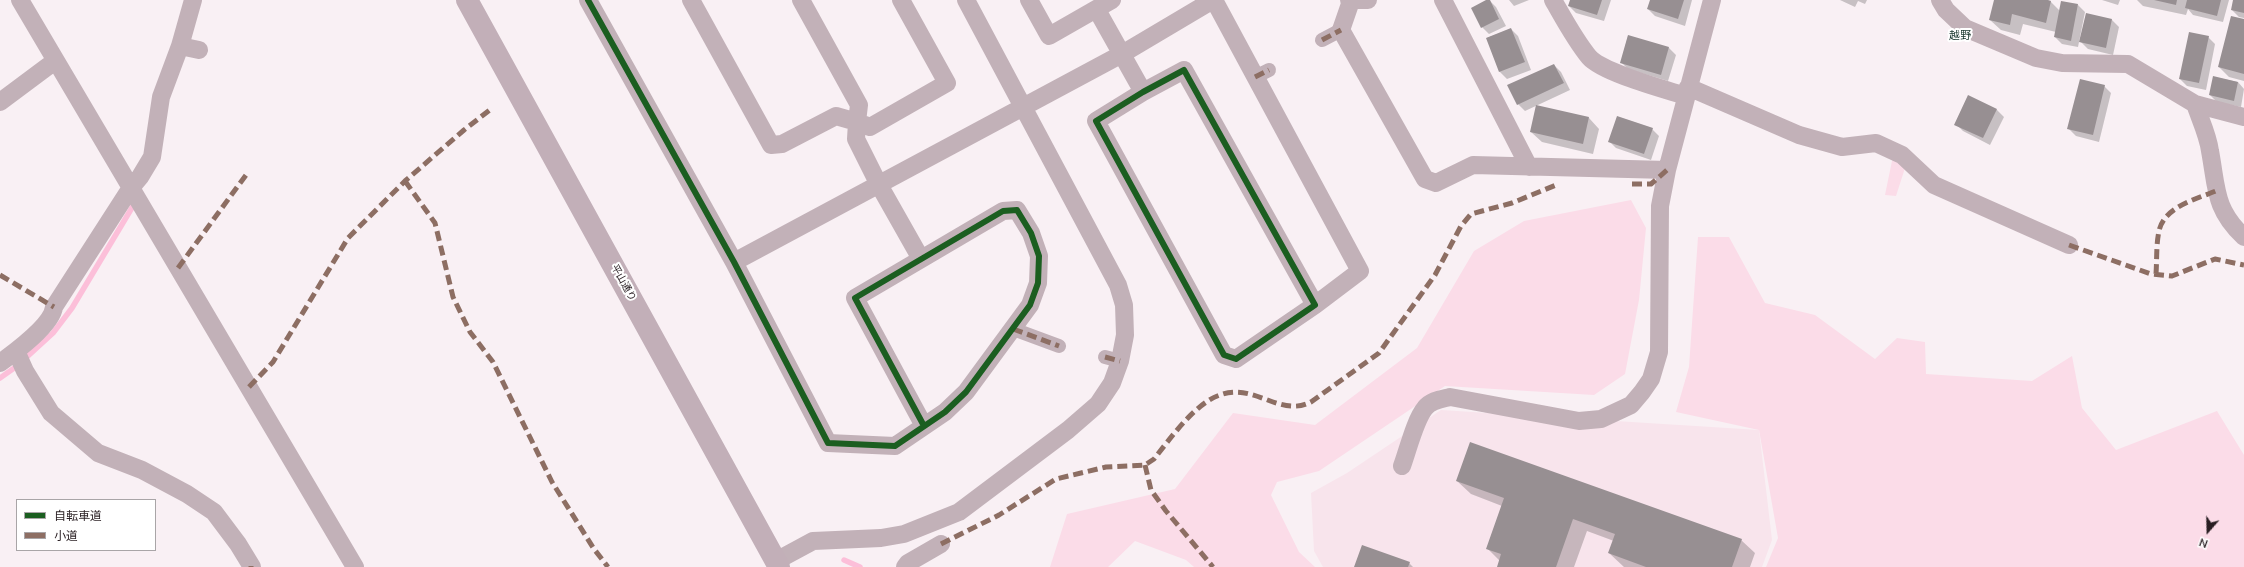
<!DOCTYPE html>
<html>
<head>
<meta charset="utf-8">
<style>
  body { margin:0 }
  #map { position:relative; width:2244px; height:567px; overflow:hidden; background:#f9f0f4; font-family:"Nunito Sans","Noto Sans JP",sans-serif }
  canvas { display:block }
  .legend { position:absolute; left:16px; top:499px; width:140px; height:52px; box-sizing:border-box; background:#fff; border:1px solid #a9a5a7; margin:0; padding:5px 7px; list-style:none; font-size:12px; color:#281e22 }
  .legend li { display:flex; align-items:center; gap:8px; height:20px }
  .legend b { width:20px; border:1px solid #a9a5a7 }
  .north { position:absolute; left:2188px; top:511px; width:40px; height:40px; -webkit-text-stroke:3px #fff; paint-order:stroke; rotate:200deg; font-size:11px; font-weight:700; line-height:16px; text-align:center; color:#281e22 }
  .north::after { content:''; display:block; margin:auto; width:14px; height:18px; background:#281e22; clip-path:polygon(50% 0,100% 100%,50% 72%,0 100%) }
</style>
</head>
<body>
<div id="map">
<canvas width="2244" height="567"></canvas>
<ul class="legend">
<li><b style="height:5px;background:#1b5e20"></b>自転車道</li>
<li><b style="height:5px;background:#8d6e63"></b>小道</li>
</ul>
<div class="north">N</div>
</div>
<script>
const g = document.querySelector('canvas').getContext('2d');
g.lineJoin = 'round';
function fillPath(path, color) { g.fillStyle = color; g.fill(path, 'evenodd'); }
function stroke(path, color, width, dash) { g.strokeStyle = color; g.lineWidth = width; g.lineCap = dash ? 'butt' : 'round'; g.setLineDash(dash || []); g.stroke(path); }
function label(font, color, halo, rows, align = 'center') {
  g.font = font + ' "Nunito Sans","Noto Sans JP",sans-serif'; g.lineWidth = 4; g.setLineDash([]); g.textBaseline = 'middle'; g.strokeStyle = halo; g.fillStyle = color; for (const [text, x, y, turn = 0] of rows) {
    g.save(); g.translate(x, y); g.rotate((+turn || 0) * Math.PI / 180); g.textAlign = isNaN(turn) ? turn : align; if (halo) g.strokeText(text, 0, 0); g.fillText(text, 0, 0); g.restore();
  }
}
fillPath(new Path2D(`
  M1441 410 1759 430 1772 540 1762 567H1323L1314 551 1311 493 1347 473Z`), '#f8e4ec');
fillPath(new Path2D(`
  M1893 156 1905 168 1896 196 1885 195Z
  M1631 200 1646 228 1639 300 1625 374 1594 395 1445 386 1319 471 1277 482 1271 495 1299 552 1315 567H1194L1186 560 1135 541 1108 567H1050L1067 514 1175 489 1233 413 1315 425 1417 348 1474 251 1524 221Z
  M1698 237H1729L1765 303 1815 315 1875 359 1897 338 1925 342 1926 374 2032 381 2072 356 2082 408 2116 450 2217 411 2244 455V567H1766L1778 538 1759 430 1676 412 1689 367Z`), '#fbdce8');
fillPath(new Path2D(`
  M1489 0 1496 7 1506 26 1489 34 1482 27 1472 8Z
  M1509 0H1529L1514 6Z
  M1571 0H1611L1604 21 1576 13 1569 6Z
  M1651 0H1692L1685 26 1655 16 1648 9Z
  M1840 0H1867L1865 4 1858 1 1855 7Z
  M1995 0H2044L2051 2 2060 11 2078 5 2085 12 2078 47 2062 44 2055 37 2056 32 2023 24 2020 35 2001 30 1990 20Z
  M2102 0H2120L2118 5Z
  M2137 0H2229L2223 22 2193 15 2188 9 2186 15 2143 6Z
  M2234 0H2244V18L2239 17 2232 10Z
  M2087 14 2112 20 2119 27 2113 55 2088 49 2081 42Z
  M2244 20V81L2229 77 2219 67Z
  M1511 29 1518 36 1531 70 1507 79 1500 72 1487 38Z
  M1628 36 1669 48 1676 55 1668 81 1628 69 1621 62Z
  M2208 37 2215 44 2206 90 2187 86 2180 79Z
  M1554 65 1561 72 1570 90 1525 111 1518 104Z
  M2214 77 2238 82 2244 89 2241 107 2217 102 2210 95Z
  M2104 86 2111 93 2099 142 2076 136 2069 129Z
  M1969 97 1997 110 2004 117 1990 145 1963 131 1956 124Z
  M1537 107 1589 118 1599 129 1593 154 1542 142 1531 132Z
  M1652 129 1659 136 1651 160 1616 148 1609 141Z
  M1457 481 1741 540 1755 553 1750 567H1624L1609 553 1614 541 1587 531 1574 567H1498L1500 561 1487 548 1502 506 1471 494Z
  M1409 563 1413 567H1355Z`), '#0003');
stroke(new Path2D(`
  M0 378 17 366 53 333 72 308 136 201
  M844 560 860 567`), '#fcbfd9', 5.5);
fillPath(new Path2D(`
  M1486 0H1490L1499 19 1481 28 1471 8Z
  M1570 0H1602L1597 15 1568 6Z
  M1650 0H1684L1678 19 1647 9Z
  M1994 0H2048L2051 1 2046 23 2012 14 2010 25 1989 20Z
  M2154 0H2177L2176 5Z
  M2187 0H2221L2217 16 2185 8Z
  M2233 0H2244V13L2231 10Z
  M2061 1 2078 4 2071 41 2054 37Z
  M2086 13 2112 19 2106 48 2079 42Z
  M2231 16 2244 19V74L2218 67Z
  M1511 28 1525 62 1499 72 1486 38Z
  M2189 32 2209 36 2199 83 2179 79Z
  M1628 35 1669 47 1661 75 1620 63Z
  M1554 64 1564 83 1517 105 1507 85Z
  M2213 76 2238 82 2234 101 2209 95Z
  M2080 79 2105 85 2093 135 2067 129Z
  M1968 95 1997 109 1983 138 1954 125Z
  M1536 105 1589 117 1583 144 1530 132Z
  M1617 116 1653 128 1644 154 1608 142Z
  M1470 442 1742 539 1732 567H1646L1608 553 1615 534 1573 519 1556 567H1497L1501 554 1486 549 1504 498 1456 481Z
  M1362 545 1410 562 1408 567H1354Z`), '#978f92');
stroke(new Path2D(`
  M1322 40 1341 30
  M1255 77 1269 70
  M1013 329 1059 346
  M1105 357 1120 361`), '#c2b1b8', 14);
stroke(new Path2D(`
  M20 0 355 567
  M588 0 734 262 828 443 895 446 945 412 966 392 1030 305 1038 283 1039 256 1031 233 1017 210 1003 211 855 298 924 426
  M691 0 771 145 782 144 836 116 857 122 859 105 801 0
  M901 0 947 83 870 127 857 122 856 139 878 183 921 259
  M1029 0 1049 36 1112 0
  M1214 0 1360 271 1315 305
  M1349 0H1368
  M1443 0 1529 167
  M1553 0C1564 19 1575 40 1589 57 1603 73 1664 89 1686 96
  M1940 0 1946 10 1965 28 2036 58 2062 63 2128 64 2195 104 2244 117
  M1351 1 1341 30 1425 179 1436 183 1473 165 1667 170
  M1097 10 1143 92
  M180 46 199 50
  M1184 70 1315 305 1236 359 1224 355 1096 121 1143 92Z
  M1688 87 1799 135 1842 147 1876 143 1902 155 1934 185 2069 245
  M0 102 55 61
  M2195 104C2200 119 2208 135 2210 151 2217 188 2214 209 2244 237
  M734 262 1122 54 1213 0
  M16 351 25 371 51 413 98 453 142 470 187 494 214 512 238 544 252 567
  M0 363C15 352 52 325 54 307L130 189 140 177 152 157 161 97 180 46 193 0
  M1402 466C1408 450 1415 420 1425 408 1431 400 1442 399 1450 397L1579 421 1601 419 1631 405 1642 392 1651 379 1659 352 1660 206 1667 170 1712 0
  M776 561 813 541 881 538 904 534 959 512 1068 430 1098 404 1112 383 1120 361 1125 335 1124 305 1118 285 966 0
  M905 567 908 563 941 544`), '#c2b1b8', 18);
stroke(new Path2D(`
  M467 0 779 567`), '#c2afb8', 22);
stroke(new Path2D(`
  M1322 40 1341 30
  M1255 77 1269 70
  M405 181 435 223 453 297 470 332 493 362 552 482 594 549 608 567
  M1632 184H1651L1667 170
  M2069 245 2151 274 2172 276 2215 259 2244 265
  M178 268 246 175
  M2156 274C2157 260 2156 245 2159 231 2164 207 2196 199 2216 191
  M0 275 54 307
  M1013 329 1059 346
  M1105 357 1120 361
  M249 387 273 362 348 238 405 181 464 130 491 109
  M1145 465 1151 490 1166 511 1213 567
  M941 544 999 515 1056 479 1106 467 1145 465 1154 459C1170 439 1195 403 1220 395 1254 382 1280 418 1311 402L1379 353 1435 275 1461 226 1471 214 1512 203 1556 185
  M251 567V566`), '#8d6e63', 5, [10, 5]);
stroke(new Path2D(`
  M588 0 734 262 828 443 895 446 945 412 966 392 1030 305 1038 283 1039 256 1031 233 1017 210 1003 211 855 298 924 426
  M1184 70 1315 305 1236 359 1224 355 1096 121 1143 92Z`), '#1b5e20', 6);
label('10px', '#281e22', '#fff', [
  ["平山通り",623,283,61]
]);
label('11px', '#15332a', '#fff', [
  ["越野",1960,36]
]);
</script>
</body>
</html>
